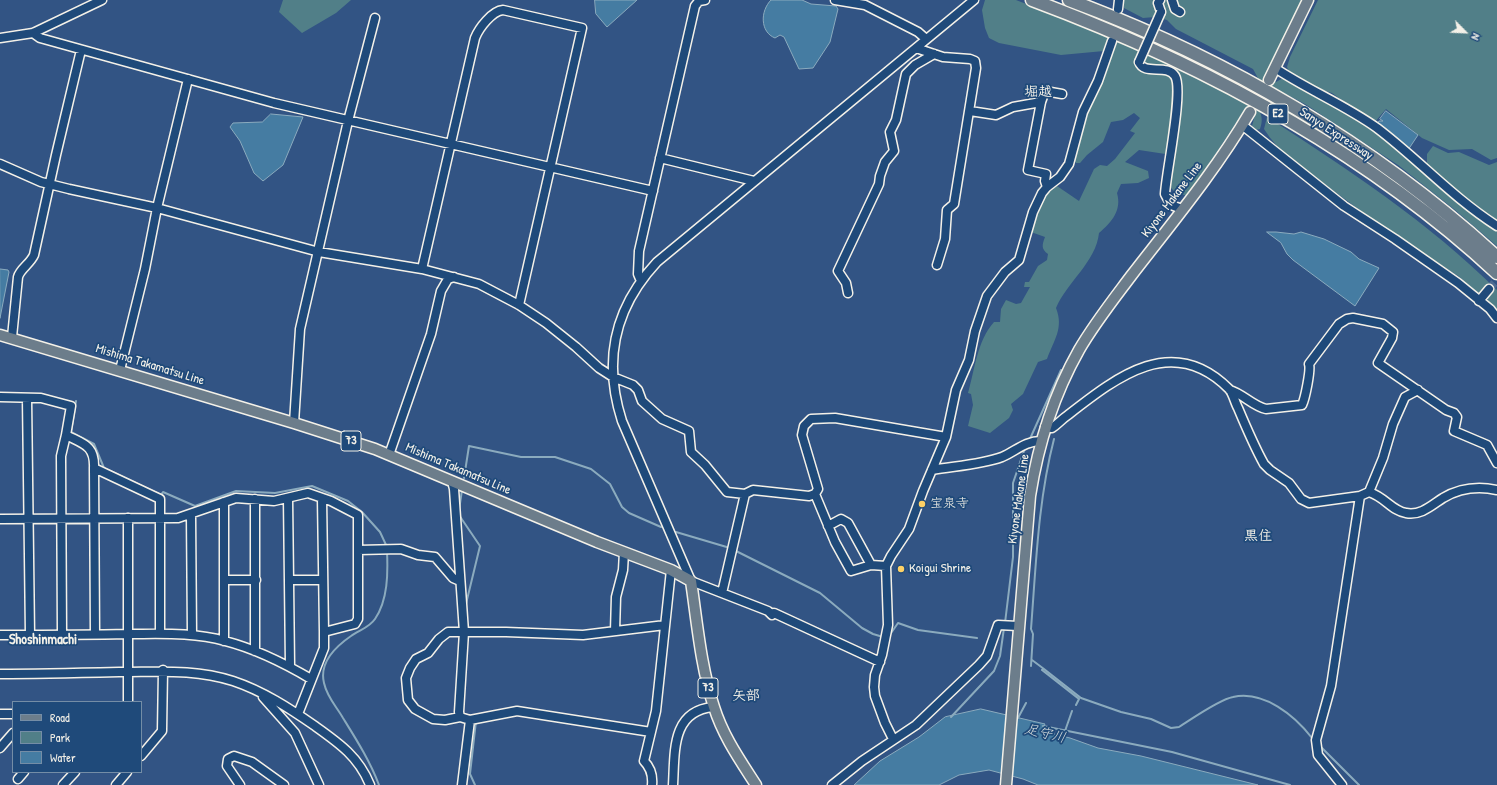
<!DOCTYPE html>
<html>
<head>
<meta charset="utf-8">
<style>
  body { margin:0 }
  #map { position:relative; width:1497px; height:785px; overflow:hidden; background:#325484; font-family:"Patrick Hand",sans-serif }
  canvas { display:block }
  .legend { position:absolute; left:12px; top:701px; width:130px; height:72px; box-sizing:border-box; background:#1f4a7a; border:1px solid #748da6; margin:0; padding:5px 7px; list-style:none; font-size:12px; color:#f4f1e8 }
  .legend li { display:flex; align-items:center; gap:8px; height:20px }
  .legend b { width:20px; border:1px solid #748da6 }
  .north { position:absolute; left:1445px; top:12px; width:40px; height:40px; -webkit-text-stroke:3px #1f4a7a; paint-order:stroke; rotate:114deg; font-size:11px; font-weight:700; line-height:16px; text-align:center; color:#f4f1e8 }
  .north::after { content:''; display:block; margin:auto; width:14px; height:18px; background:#f4f1e8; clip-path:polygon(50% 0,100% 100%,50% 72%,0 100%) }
</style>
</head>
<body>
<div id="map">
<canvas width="1497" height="785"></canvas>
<ul class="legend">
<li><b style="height:5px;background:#6c7d8b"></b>Road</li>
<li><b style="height:11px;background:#517f88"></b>Park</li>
<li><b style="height:11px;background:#457ca2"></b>Water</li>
</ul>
<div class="north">N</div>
</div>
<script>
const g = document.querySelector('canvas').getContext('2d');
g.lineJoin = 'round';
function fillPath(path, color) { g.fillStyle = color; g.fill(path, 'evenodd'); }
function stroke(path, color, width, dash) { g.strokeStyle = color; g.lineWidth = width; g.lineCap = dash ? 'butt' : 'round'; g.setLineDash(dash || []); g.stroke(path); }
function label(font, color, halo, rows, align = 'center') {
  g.font = font + ' "Patrick Hand","Klee One",sans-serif'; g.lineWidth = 3.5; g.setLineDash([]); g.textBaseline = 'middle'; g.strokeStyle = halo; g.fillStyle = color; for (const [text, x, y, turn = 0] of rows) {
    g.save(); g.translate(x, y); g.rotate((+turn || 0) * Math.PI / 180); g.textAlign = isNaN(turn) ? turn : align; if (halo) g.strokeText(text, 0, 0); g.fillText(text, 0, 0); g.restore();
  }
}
fillPath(new Path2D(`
  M283 0H351L336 13 302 33 279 12Z
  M985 0H1016L1103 34 1196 76 1258 108C1262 115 1263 121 1260 129L1256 130 1252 126 1255 115 1245 109 1188 196 1176 193 1168 185 1172 155 1139 150 1125 162 1148 171 1149 178 1138 183 1121 184 1117 193C1122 210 1112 222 1099 233 1096 262 1067 282 1056 308 1064 328 1054 340 1047 359L1038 362 1023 394 1011 404 1013 410 1009 418 990 433 968 426 973 405 971 394 968 393C975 369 977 341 994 322H1000L1001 309 1006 300 1016 304 1021 303 1030 287H1024L1025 282H1029L1038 266 1047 260 1048 254C1041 249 1042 245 1045 237L1031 232C1036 214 1039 196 1057 186L1079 201 1094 169 1100 165 1107 166 1115 159 1135 133 1130 131 1140 118 1134 113 1123 120 1111 122 1103 142 1087 155 1080 163H1076L1074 160 1088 110 1103 80 1116 43 1108 40 1104 51 1061 55 999 43 989 38 985 28 982 10Z
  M1124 0H1303L1266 78 1276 82 1283 78 1290 80 1335 104 1373 130 1497 230V246L1455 210 1398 165 1305 104 1259 80 1253 69 1176 29 1167 20 1155 17 1143 18 1124 8Z
  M1318 0H1497V158L1491 160 1472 149 1449 150 1422 138 1386 109 1374 123 1332 93 1313 87 1290 74 1287 67 1290 57Z
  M1267 117C1348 169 1428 222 1497 290V314L1488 304V295L1482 292 1479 293C1470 289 1464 279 1455 274 1410 245 1365 215 1322 182 1301 166 1278 152 1264 129Z
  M1433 146 1448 153 1459 152 1489 165 1497 162V223L1427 167V154Z`), '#517f88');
const water = new Path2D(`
  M595 0H637L607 27 596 14Z
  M771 0H802L811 4 836 6 838 9 830 42 813 68 799 69 784 37 780 35 775 38C760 32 760 11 771 0Z
  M1386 111 1418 135 1408 150 1394 138 1395 136 1393 134 1391 136 1377 124 1379 121H1383L1380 119Z
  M271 114 303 117 283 165 263 181 254 173 240 141 230 127 233 123 262 122Z
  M1267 232H1276L1294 234 1301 232 1324 239 1351 252 1359 259 1379 268 1355 306 1293 260 1287 254 1281 243Z
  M0 269 8 270 9 272 0 318Z
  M981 709 1045 724 1042 731 1070 738 1098 748 1141 756 1258 785H1038L1023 779 989 770 959 775 939 785H854L880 761 919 737 945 717Z`);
fillPath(water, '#457ca2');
stroke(water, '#8babbe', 1);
stroke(new Path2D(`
  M76 401 71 432 94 444 104 468 161 495 163 492 195 506 236 491 275 493 312 486 348 501 362 512 380 532 387 547
  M1029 441 1061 370
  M464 478 469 446 521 457H555L591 469 610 484 622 507 629 513 661 527
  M459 510 462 490
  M459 515 480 546 465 608
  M676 532 730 548
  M734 550 820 593 862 628 873 634 883 637
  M1005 623 1013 557V483L1025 448
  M889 636 898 623 918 630 977 638
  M1032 660 1044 669 1042 670 1079 699 1076 705
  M1031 666 1033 634 1031 629C1036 565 1038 501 1054 439
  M1044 669 1081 698 1121 712 1151 719 1171 728 1179 727C1192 719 1218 700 1233 697 1264 690 1295 716 1312 738
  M951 717 994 671 1000 656 1004 628
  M1018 718 1026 703
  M1043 726 1172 752 1290 785
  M1065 731 1072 711
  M1322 748 1359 785
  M379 785C370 761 356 739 343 718 336 706 327 697 324 683 319 663 335 647 351 636 359 630 369 628 375 619 388 600 388 573 387 551
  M475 785 470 774 476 721`), '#8babbe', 2);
stroke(new Path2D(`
  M1489 289 1497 280`), '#4f6c93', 8, [8, 4]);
const minor = new Path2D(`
  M835 0 865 5 918 32 926 39
  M1160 0 1158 3 1161 12
  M1172 0 1175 9 1180 12
  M1118 9 1119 0
  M33 33 40 38 274 103 653 191
  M0 38 33 33 102 0
  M916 48 943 57 970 59 975 61 976 68 954 204 947 210 945 239 937 265
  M1139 62C1144 76 1167 63 1175 76 1184 90 1166 173 1165 194L1171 205 1182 209
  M1275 68C1308 90 1345 105 1377 128 1418 159 1453 198 1497 226
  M970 111 996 115 1013 107 1041 102
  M1242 125 1344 206 1395 239 1458 283 1490 309 1497 318
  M660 158 754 181
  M0 164 41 182 69 189 157 208 319 252 422 269 479 284 519 305 546 323 576 347 599 368 613 377 633 385 638 390 642 401 662 419 689 431 691 452 705 465 727 492 745 494 753 490 809 496 815 494 818 489 802 435 804 426 811 419 835 418 946 437
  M1047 187 1045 181 1046 174 1028 170 1041 102 1045 91 1062 94
  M422 269 475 38C479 28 492 11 503 10L582 28 519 305
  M641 281 638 274 639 251 695 6 699 1 705 0
  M848 293 846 283 838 271 879 184 880 176 885 162 894 151 890 132 896 120 906 74 915 65 934 54
  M1479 301 1489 289
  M12 337 18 277C20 269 30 264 34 255L56 155 81 50
  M120 370 145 269 157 208 188 79
  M1230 390C1243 394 1253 406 1266 409L1302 405C1305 399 1311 370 1309 364L1339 324 1347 319 1353 318 1383 324 1393 332 1392 338 1378 363 1446 410 1454 413 1457 417 1454 431 1487 445 1497 463
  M0 397 41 398 71 406 66 435C83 444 95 445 94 468L160 499V633
  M27 398 30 635
  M294 423 300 329 348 121 375 18
  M1045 427 1052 428C1058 424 1062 419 1068 415 1118 376 1173 333 1229 389 1233 393 1235 403 1238 408 1246 427 1254 446 1264 464L1270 470 1289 483 1301 499 1309 503 1360 496 1369 492C1385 497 1392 511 1406 513 1421 516 1432 505 1443 498 1460 488 1478 486 1497 490
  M389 455 431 334 441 291 448 279 454 277
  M94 468 95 634
  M932 470C954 466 980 465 1002 457 1016 451 1025 441 1041 441
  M452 481 454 489 464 632 459 712 460 717
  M1369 492 1383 458 1393 424 1405 397 1418 390
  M815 494 835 542 851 571 871 565 886 566
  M288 498 290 666
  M322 498 324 632
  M255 499V651
  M224 502V641
  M191 515 192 635
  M128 518V702
  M0 519 178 518 236 498 274 501 308 493 331 501 358 515V619L355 624 324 632V648L298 714
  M828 526 841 519 848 523 871 565
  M358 550 401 549 418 555 435 557 453 578 460 581
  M224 580H256
  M289 580H323
  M722 593 745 494
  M615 631 616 597 623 570 624 552
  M62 634 61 456 66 435
  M0 635C43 635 85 635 128 634 160 634 194 632 225 641 256 649 284 663 311 679
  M880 662 774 613 772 615 768 611 691 581 622 421C603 362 614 308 657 262L974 0
  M0 674C41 674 81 673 122 672 160 672 195 669 233 681 263 691 289 708 315 726 339 743 359 757 370 785
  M263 697 295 733 319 785
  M0 714H13
  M651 732 517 711 470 720 460 717 445 720 433 719 415 709 408 700 406 678 410 668 416 659 428 653 439 639 448 632H506L583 635 665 625
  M893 739 885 723 875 696 874 687 875 675 882 655 888 625 886 566 891 556 909 529 923 491 946 437 956 390 969 360 975 331 987 296 1005 272 1019 260 1033 212 1042 193 1047 187 1060 177 1069 164 1083 112 1098 81 1112 41
  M0 748 13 733
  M141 756 162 731 163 670
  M18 779 24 772
  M63 785 75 772
  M116 785 127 772
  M240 785 227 766 228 759 234 756 252 762 284 785
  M462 785 470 720
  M652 785C653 775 651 768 644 761L656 711 671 570
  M673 785C675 752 671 711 713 707
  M832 785 862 761 916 725 979 665 987 656 998 625 1018 626
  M1342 785 1318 755 1316 740 1331 686 1360 496`);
const major = new Path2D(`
  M1269 80 1308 0
  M0 335 294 423 375 449 597 542 671 570 691 581C697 622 701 668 714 707 723 736 740 760 756 785
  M1006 785 1030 496C1038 445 1053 396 1079 350 1094 324 1113 300 1131 276 1172 223 1216 170 1250 112`);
const highway = new Path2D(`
  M1032 0C1201 63 1364 150 1497 273
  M1069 0C1226 58 1374 145 1497 257`);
stroke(minor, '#f4f1e8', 11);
stroke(major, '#f4f1e8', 13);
stroke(highway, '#f4f1e8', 15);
stroke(minor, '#1f4a7a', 8);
stroke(major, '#6c7d8b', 10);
stroke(highway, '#6c7d8b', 12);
const minorBridge = new Path2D(`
  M1139 62 1161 12`);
stroke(minorBridge, '#f4f1e8', 11, []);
stroke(minorBridge, '#1f4a7a', 8);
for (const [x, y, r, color] of [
  [922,504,4,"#ffd166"],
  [901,569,4,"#ffd166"]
]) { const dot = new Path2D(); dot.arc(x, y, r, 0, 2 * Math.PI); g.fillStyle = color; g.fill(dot); stroke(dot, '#1f4a7a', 1.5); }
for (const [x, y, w] of [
  [1278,114,20],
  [351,441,20],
  [708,688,20]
]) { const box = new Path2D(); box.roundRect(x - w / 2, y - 10, w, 20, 3); g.fillStyle = '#1f4a7a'; g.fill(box); stroke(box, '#f4f1e8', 1); }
label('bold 12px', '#f4f1e8', null, [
  ["E2",1278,114],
  ["73",351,441],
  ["73",708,688]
]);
label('13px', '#f4f1e8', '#1f4a7a', [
  ["Sanyo Expressway",1336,134,33],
  ["Kiyone Makane Line",1172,200,-53],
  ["Mishima Takamatsu Line",150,365,17],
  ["Mishima Takamatsu Line",458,469,23],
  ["Kiyone Makane Line",1019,499,-82]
]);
label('13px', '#f4f1e8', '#1f4a7a', [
  ["宝泉寺",930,504],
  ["Koigui Shrine",909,569]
], 'left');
label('bold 14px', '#f4f1e8', '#1f4a7a', [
  ["堀越",1038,92],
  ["黒住",1258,536],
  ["Shoshinmachi",43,640],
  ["矢部",746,696]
]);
label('italic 14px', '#dadfde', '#1f4a7a', [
  ["足守川",1045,734,13]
]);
</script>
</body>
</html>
